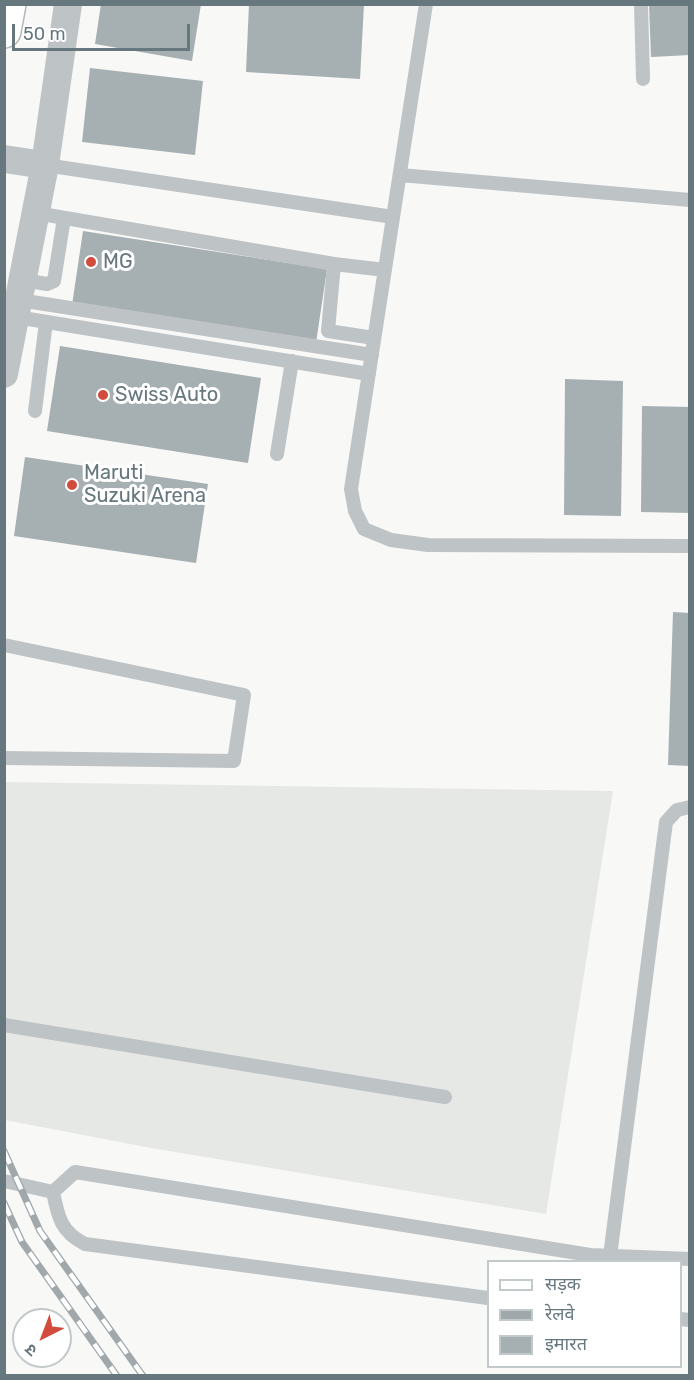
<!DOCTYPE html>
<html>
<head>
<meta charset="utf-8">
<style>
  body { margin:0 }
  #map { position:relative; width:694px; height:1380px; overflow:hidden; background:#f8f8f6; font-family:Rubik,"Noto Sans Devanagari",sans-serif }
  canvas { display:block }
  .frame { position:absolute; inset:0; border:6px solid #66777e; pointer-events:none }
  .legend { position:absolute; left:487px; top:1260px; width:195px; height:108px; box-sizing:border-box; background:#fff; border:2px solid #c2c9cb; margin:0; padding:8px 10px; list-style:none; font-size:18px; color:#66777e }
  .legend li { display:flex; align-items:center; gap:12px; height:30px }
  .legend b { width:30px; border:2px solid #c2c9cb }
  .north { position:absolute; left:12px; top:1308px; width:60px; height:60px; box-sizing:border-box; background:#fff; border:2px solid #c2c9cb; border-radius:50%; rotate:222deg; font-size:16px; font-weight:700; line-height:24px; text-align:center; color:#66777e }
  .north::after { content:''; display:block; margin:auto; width:21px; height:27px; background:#d24c3d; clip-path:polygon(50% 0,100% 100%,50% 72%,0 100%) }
  .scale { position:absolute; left:12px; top:24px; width:178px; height:27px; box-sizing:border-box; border:3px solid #66777e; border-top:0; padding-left:8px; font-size:18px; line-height:21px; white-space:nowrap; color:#66777e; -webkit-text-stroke:4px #fff; paint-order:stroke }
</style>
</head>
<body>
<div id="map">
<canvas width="694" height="1380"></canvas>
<div class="frame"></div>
<ul class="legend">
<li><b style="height:8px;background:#fff"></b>सड़क</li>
<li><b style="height:8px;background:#a0a8ab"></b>रेलवे</li>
<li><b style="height:16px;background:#a6afb2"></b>इमारत</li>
</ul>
<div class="north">उ</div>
<div class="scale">50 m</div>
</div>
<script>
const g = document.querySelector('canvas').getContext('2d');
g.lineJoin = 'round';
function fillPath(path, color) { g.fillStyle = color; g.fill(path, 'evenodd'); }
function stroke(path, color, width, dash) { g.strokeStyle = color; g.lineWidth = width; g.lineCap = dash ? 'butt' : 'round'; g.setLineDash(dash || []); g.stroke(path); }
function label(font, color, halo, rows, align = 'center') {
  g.font = font + ' Rubik,sans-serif'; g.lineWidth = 6; g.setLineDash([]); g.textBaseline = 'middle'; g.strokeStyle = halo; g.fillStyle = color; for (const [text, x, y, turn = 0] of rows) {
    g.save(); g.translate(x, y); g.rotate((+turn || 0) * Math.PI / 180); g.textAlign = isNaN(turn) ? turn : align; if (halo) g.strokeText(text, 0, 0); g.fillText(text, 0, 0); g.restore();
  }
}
fillPath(new Path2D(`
  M4 782 613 791 546 1214 151 1148 5 1120Z`), '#e6e8e6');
fillPath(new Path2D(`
  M101 4H201L192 61 95 44Z
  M249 4H364L360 79 246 72Z
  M649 4H690V55L651 57Z
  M90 68 203 81 195 155 82 142Z
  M83 231 327 269 316 343 72 305Z
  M60 346 261 378 248 463 47 431Z
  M565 379 623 381 621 516 564 515Z
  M642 406 690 407V513L641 512Z
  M25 457 208 484 196 563 14 536Z
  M673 612 690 613V766L668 765Z`), '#a6afb2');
const secondary = new Path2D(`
  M4 31 9 4`);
stroke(secondary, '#b0b7ba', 36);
stroke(new Path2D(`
  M426 4 351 489 355 511 364 529 391 540 428 545 690 546
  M641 4 643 79
  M45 165 393 217
  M400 175 690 200
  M36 213 334 264 328 331 374 338
  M334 264 385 270
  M23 280 47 284 54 281 64 218
  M19 300 372 355
  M16 317 369 374
  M35 411 46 322
  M277 454 292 361
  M4 645 244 695 234 761 4 758
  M4 1025 445 1097
  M4 1181 53 1192
  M53 1192 75 1172 590 1255 690 1259
  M53 1192C58 1217 61 1232 85 1244L488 1298
  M610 1256 666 822 677 810 690 807
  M680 1319 690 1320`), '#bec3c5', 14);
stroke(new Path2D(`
  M4 159 45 165
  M4 374 45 165 68 4`), '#bec3c5', 28);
stroke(secondary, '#fff', 33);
const rail = new Path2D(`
  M4 1151 40 1231 143 1376
  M4 1203 22 1242 117 1376`);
stroke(rail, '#a0a8ab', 7);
stroke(rail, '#fff', 4.5, [14]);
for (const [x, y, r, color] of [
  [91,262,6,"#d24c3d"],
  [103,395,6,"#d24c3d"],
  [72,485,6,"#d24c3d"]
]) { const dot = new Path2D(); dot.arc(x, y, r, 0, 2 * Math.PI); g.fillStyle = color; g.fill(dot); stroke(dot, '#fff', 2); }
label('20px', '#66777e', '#fff', [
  ["MG",103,262],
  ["Swiss Auto",115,395],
  ["Maruti",84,473],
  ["Suzuki Arena",84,496]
], 'left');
</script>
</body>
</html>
